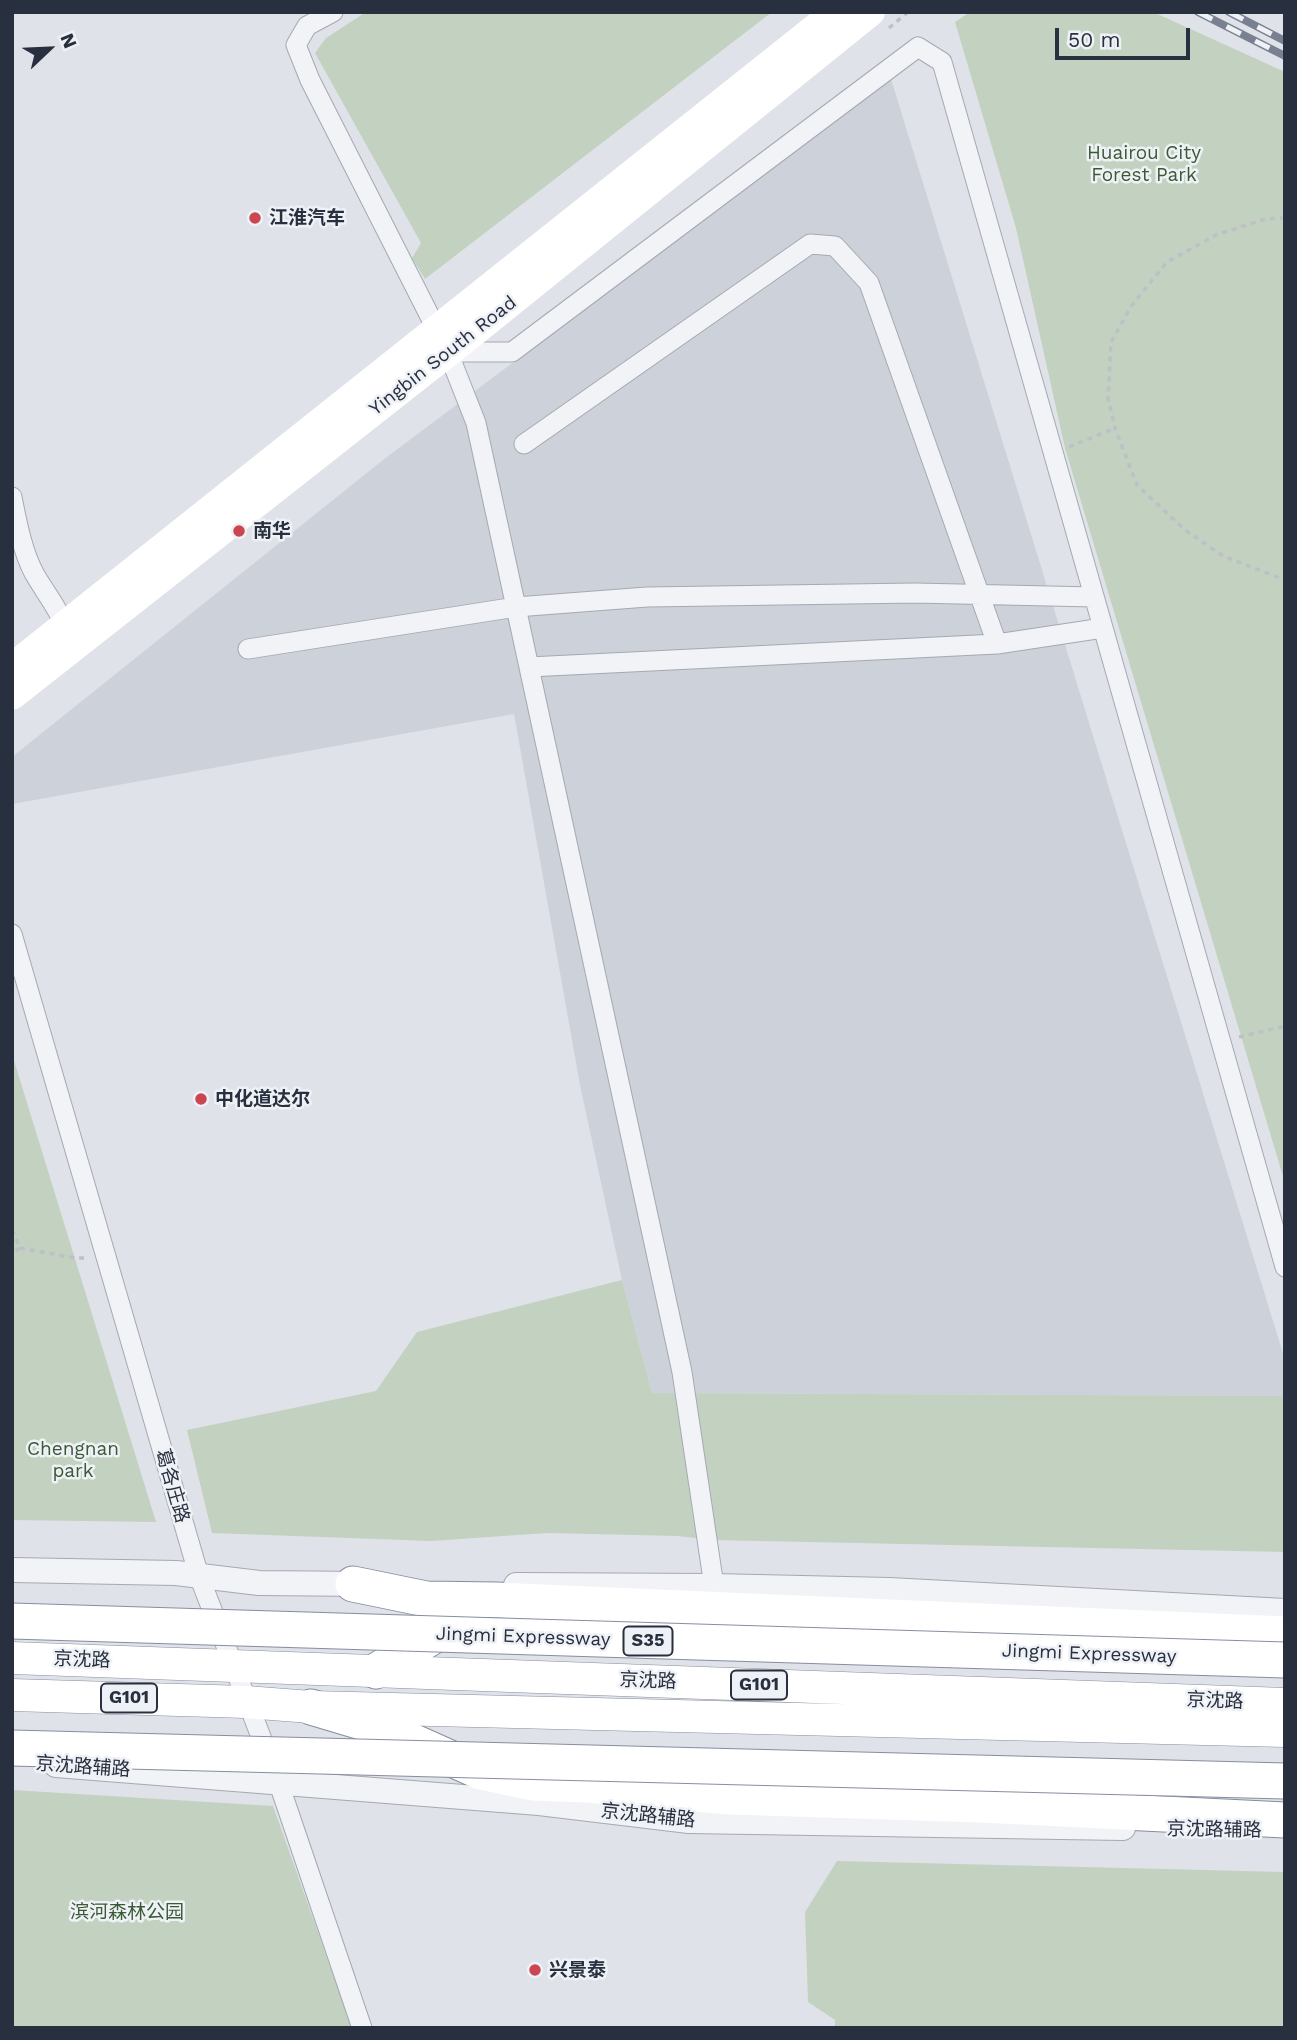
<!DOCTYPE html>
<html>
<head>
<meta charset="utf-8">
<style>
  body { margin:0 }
  #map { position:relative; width:1297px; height:2040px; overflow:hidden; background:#dfe2e8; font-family:"Work Sans",sans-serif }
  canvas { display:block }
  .frame { position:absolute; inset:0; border:14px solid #282f3e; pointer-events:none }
  .north { position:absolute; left:14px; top:14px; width:70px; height:70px; -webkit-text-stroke:5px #eef1f5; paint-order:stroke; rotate:67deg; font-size:19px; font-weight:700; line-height:28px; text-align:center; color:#282f3e }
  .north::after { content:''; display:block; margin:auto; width:24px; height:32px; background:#282f3e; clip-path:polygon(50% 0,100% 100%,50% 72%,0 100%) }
  .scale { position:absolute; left:1055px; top:28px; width:135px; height:32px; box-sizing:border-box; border:4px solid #282f3e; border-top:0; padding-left:9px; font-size:21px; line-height:24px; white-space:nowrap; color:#282f3e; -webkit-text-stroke:5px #eef1f5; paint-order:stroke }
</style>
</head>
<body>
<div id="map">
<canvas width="1297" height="2040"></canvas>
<div class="frame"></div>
<div class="north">N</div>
<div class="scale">50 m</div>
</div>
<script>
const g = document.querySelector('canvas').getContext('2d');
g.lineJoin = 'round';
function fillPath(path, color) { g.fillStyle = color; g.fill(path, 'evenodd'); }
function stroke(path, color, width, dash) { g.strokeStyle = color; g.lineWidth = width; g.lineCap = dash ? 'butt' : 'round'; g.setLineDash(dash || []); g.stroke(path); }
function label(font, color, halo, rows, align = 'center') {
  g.font = font + ' "Work Sans","Noto Sans SC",sans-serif'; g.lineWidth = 5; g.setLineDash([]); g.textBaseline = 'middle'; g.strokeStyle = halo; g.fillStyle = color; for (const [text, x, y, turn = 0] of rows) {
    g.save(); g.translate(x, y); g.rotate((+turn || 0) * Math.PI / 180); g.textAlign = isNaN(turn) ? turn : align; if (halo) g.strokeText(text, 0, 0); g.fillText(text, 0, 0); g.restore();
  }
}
fillPath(new Path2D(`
  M891 79 1285 1360V1396L652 1393 622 1280 580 1085 514 714 12 804V757L383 460Z`), '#cdd1da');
fillPath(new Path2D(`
  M366 12H772L425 279 412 258 421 243 315 53 326 38Z
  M970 12H1153L1285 72V1183L1065 448 1016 228 955 22Z
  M12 1054 156 1522 12 1520Z
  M622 1280 652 1393 1285 1396V1552L713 1540 677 1536 547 1533 431 1541 212 1533 187 1430 376 1391 417 1332Z
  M12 1790 273 1806 352 2028H12Z
  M837 1861 1285 1872V2028H835V2020L808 2002 805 1912Z`), '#c3d1c0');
const minor = new Path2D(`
  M333 12 307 26 296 45 310 80 448 352 476 423 682 1372 714 1586
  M448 352H512L918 47 942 62 1285 1267
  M524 444 810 244 835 246 869 283 997 644
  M12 497C17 522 22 550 34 573 44 591 57 606 65 626
  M248 649 516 607 647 597 915 593 1094 597
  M529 667 997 644 1103 628
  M12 934 199 1576 278 1781 362 2028`);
const tertiary = new Path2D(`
  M12 1570 176 1573 259 1583 368 1584
  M516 1585 714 1586 889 1590 1285 1611
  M56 1765 539 1803 689 1821 1123 1828`);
const trunk = new Path2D(`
  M12 1658 1285 1704
  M12 1695 246 1702 311 1707 1285 1731`);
const motorway = new Path2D(`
  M353 1584 426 1599 496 1600 1285 1634
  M376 1671 450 1626
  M311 1707 385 1729 481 1772 532 1783 586 1785 731 1797 981 1805 1285 1820`);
stroke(minor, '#a4a9b2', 21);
stroke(tertiary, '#a4a9b2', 26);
stroke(trunk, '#868e9e', 33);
stroke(motorway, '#868e9e', 37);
stroke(new Path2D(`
  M889 28 908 12
  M1285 218 1265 219 1216 235 1167 262 1132 305 1111 342 1108 399 1115 428 1137 485 1185 530 1223 556 1285 580
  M1069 447 1115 428
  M1239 1037 1285 1026
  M12 1230 20 1248 12 1253
  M20 1248 75 1258H87`), '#bdc0c6', 3.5, [5, 5]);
stroke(minor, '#f1f3f6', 19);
stroke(tertiary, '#f1f3f6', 24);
stroke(new Path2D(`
  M12 667 835 12
  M12 696 467 338 871 12`), '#fff', 28);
stroke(trunk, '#fff', 32);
stroke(motorway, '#fff', 35);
const rail = new Path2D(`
  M1198 12 1285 56
  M1229 12 1285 41`);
stroke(rail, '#798091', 8);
stroke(rail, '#eef1f5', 5, [16]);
const motorwayBridge = new Path2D(`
  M12 1621 1285 1660
  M12 1748 1285 1781`);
stroke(motorwayBridge, '#868e9e', 37, []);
stroke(motorwayBridge, '#fff', 35);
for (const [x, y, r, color] of [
  [255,218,7,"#cb4651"],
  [239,531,7,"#cb4651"],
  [201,1099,7,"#cb4651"],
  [535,1970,7,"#cb4651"]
]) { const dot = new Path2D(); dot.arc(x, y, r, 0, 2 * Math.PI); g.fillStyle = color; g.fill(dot); stroke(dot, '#eef1f5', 2.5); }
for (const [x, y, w] of [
  [648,1641,49],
  [759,1685,56],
  [129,1698,56]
]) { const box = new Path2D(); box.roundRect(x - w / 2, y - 14.5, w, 29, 5); g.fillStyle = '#eef1f5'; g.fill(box); stroke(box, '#282f3e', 2); }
label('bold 18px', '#282f3e', null, [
  ["S35",648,1641],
  ["G101",759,1685],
  ["G101",129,1698]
]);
label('19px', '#3a5a36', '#eef1f5', [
  ["Huairou City",1144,153],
  ["Forest Park",1144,175],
  ["Chengnan",73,1449],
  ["park",73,1471],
  ["滨河森林公园",127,1912]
]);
label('bold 19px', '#282f3e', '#eef1f5', [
  ["江淮汽车",269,218],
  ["南华",253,531],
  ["中化道达尔",215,1099],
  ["兴景泰",549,1970]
], 'left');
label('19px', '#282f3e', '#eef1f5', [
  ["Yingbin South Road",443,356,-38],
  ["葛各庄路",172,1486,74],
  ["Jingmi Expressway",523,1637,2],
  ["Jingmi Expressway",1089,1654,2],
  ["京沈路",82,1660,2],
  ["京沈路",648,1681,2],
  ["京沈路",1215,1701,2],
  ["京沈路辅路",83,1767,4],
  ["京沈路辅路",648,1816,6],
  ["京沈路辅路",1214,1830,1]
]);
</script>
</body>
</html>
